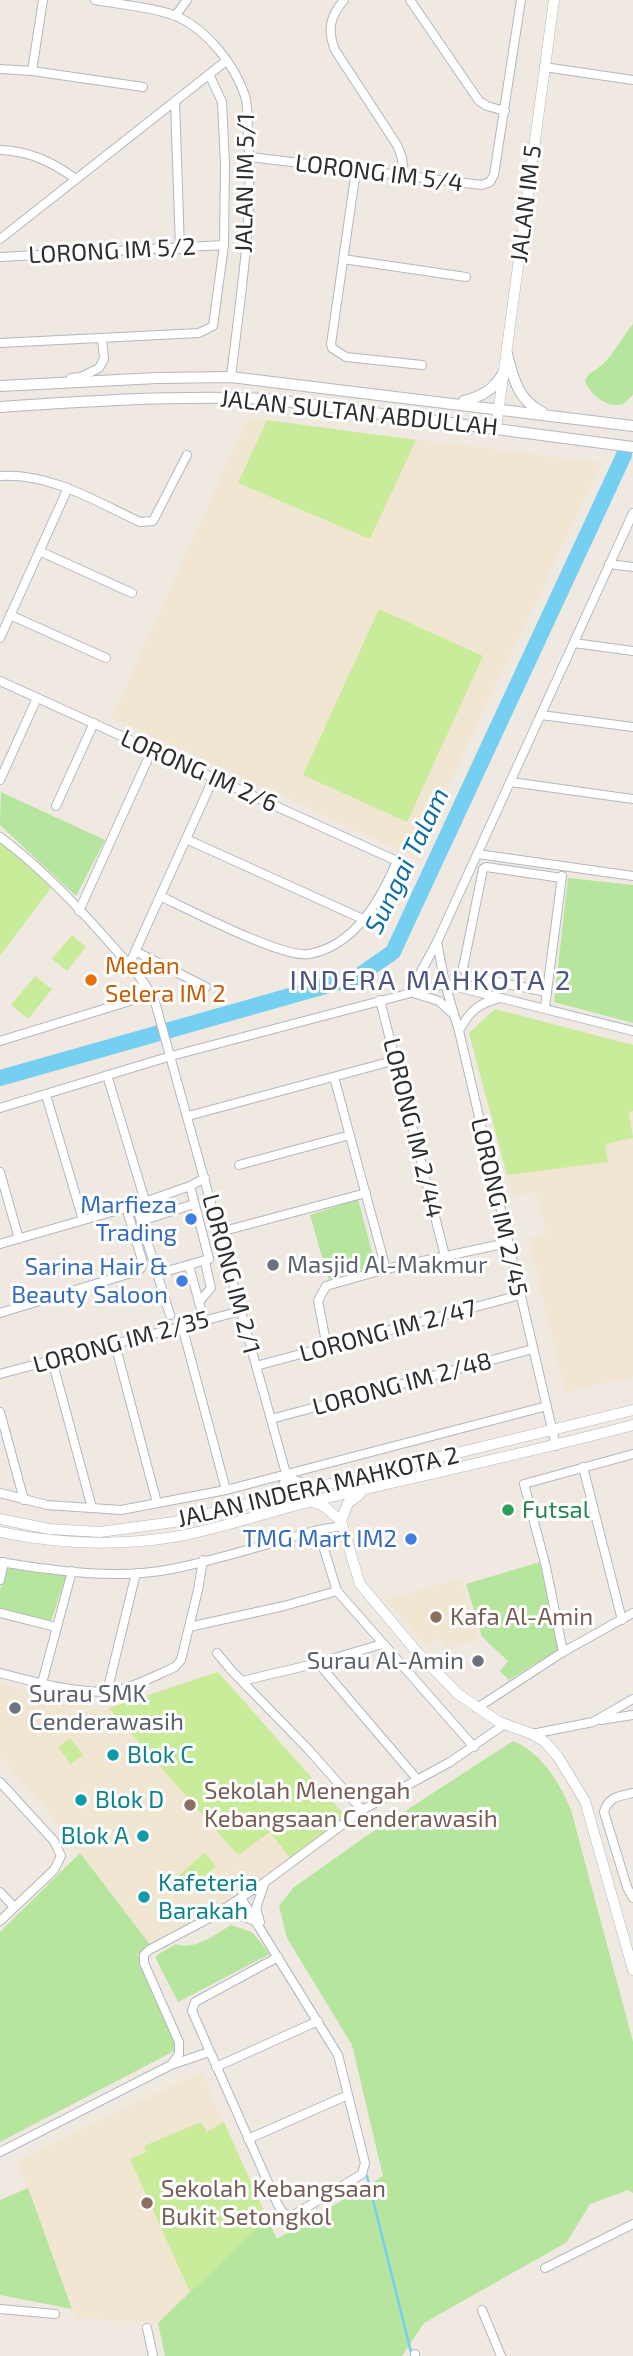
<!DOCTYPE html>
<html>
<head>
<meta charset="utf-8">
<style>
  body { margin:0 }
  canvas { display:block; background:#efe9e1 }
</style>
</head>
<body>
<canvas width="633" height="2356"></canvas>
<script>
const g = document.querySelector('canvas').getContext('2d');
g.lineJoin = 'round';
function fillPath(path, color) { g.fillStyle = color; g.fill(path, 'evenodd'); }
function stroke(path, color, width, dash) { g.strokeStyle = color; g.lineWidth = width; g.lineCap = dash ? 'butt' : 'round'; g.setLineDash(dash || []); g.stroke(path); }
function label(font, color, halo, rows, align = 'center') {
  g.font = font + ' "Exo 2",sans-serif'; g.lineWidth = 6; g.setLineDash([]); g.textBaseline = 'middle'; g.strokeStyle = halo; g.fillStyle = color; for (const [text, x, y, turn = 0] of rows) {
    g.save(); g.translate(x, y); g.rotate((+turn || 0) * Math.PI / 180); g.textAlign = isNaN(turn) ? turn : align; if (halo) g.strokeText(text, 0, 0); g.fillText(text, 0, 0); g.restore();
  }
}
fillPath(new Path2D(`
  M248 418 602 463 414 857 112 717Z
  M495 1009 633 1045V1377L565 1392 529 1239 546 1234 536 1193 512 1195 469 1033Z
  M461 1578 479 1639 447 1648 437 1637 427 1646 385 1600Z
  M218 1672 349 1820 260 1882 151 1946 35 1795 0 1757V1684L103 1710Z
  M201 2072 267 2218 158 2323 76 2318 17 2162Z`), '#f0e6d1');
fillPath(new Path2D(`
  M633 324V395C632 395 625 403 624 403 610 411 589 394 585 381 590 370 598 370 605 362 616 350 623 336 633 324Z
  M1 792 105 840 76 896 0 825Z
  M568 878 633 885V1023L554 1002Z
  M358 1199 376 1268 329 1281 310 1215Z
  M540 1562 559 1649 509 1680 500 1671 508 1661 482 1637 466 1584Z
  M6 1567 67 1574 49 1627 0 1615V1591Z
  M513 1741C541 1752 560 1783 571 1810L633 2042V2193L628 2190 590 2204 567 2242 424 2323 402 2356H165L158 2323 267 2218 277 2239 383 2176 352 2045 287 1938 279 1906 293 1888 365 1837Z
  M80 1853 151 1946 138 1954 178 2049 0 2142V1932Z
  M231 1925 252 1932 270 1954 178 2002 156 1959 157 1955 176 1944C194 1951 216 1934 231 1925Z
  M28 2188 72 2309 0 2295V2200Z`), '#b6e59e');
fillPath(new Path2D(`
  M267 420 416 440 370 539 238 483Z
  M379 609 483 656 407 822 303 775Z
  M0 837 15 849 51 888 0 956Z
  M72 935 86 947 67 971 52 959Z
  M35 976 52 989 28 1019 11 1005Z
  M495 1009 633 1045V1111L629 1112 633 1138 605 1144 608 1162 507 1175 469 1033Z
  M218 1672 349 1820 291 1859 270 1832 238 1855 109 1708Z
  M70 1738 83 1755 71 1764 58 1747Z
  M205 1853 216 1867 189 1888 179 1875Z
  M201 2122 207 2132 224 2122 267 2218 190 2292 130 2159 146 2152 144 2146Z`), '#c9ec9a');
stroke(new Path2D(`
  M367 2176 412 2356`), '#75cff0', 2.5);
stroke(new Path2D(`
  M0 1078 357 977 393 952 624 455`), '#75cff0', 16);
const minor = new Path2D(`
  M95 0C116 4 160 8 178 17 207 30 235 65 245 96 249 109 247 125 248 138 254 218 240 298 231 377
  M344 0C330 16 327 30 335 50L397 145 402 158 404 176
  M410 0 479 101 487 106 505 111
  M176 15 187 0
  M544 67 633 80
  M0 69 32 71 143 87
  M32 71 43 0
  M175 101 180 249
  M0 150C30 151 52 162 76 179
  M250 157 482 185 490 182 494 175 521 0
  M356 170 331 344 332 348 346 357 422 365
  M0 239 226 61
  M0 257 224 245
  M343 259 466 277
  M0 343 199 333 213 326 224 245 225 163 222 102 209 74
  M71 378 81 377 99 368 104 359 102 338
  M0 476C51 473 95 501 140 522L153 521 187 455
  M39 551 132 593
  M609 564 633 567
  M10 615 106 658
  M0 638 68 488
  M574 643 633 651
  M0 681 397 861C381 899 355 946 309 954 284 959 188 909 160 896
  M541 715 633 727
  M0 780 37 698
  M511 782 633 799
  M56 806 94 723
  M0 837C43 869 81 910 116 950 131 967 146 982 155 1002L287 1477 276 1498
  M186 839 365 920
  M478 854 633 876
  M79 911 152 750
  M437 942 445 984 459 1031 556 1446
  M135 951 206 987
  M129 965 214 777
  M410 992 437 942 633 513
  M547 992 468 976 463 968 483 869 486 867 562 878
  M413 993 439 1001 453 1014
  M380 1000 445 1256
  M545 1007 562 876
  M459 1031C469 1012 478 1003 500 998
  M0 1041 130 1001 144 983
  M107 1075 145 1201
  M334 1077 386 1269
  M46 1095 83 1220
  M0 1108 171 1056 445 984 633 1031
  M188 1116 396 1060
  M239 1165 350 1135
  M0 1172 19 1239
  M136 1205 170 1315
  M141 1221 194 1204
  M220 1232 366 1193
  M0 1244 136 1205 190 1186 205 1178
  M189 1266 204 1320
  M157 1274 209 1259 190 1186
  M199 1302 211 1288 205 1262
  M0 1313 138 1271 141 1268 142 1260 126 1207
  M182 1326 226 1490
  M115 1344 157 1503
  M327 1347 318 1301 326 1286 386 1269 507 1243
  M52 1360 92 1508
  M256 1366 520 1295
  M0 1374 241 1311
  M0 1412 24 1500
  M271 1419 533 1349
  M583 1467 622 1620
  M287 1477 316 1488
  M0 1493 47 1505 121 1510 226 1490 547 1406
  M318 1530 337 1591 474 1747
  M0 1562C55 1571 117 1580 172 1569 221 1559 269 1543 318 1530L342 1526
  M0 1580 4 1562
  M0 1613 56 1627
  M189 1627 284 1606 337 1591
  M563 1652 546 1567 524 1484 633 1454
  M217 1653 231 1670 308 1749 362 1810
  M318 1663 417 1779
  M0 1673C31 1681 88 1697 119 1690 138 1685 157 1675 175 1667L181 1660 198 1590 203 1560
  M242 1681 318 1663 382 1644
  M42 1683 72 1571
  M107 1692 136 1573
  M477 1708 563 1652 633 1613
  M601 1720 633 1715
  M532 1734 593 1722 633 1699
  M0 1782 54 1841 61 1856 54 1870 0 1921
  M633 1793C619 1796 608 1797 604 1812L627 1887 633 1898
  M0 1892 14 1907
  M241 1898 338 2055 365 2163 362 2174 292 2216 283 2213 278 2205 192 2011 195 2002 278 1957
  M217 1915 236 1914 255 1921
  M260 1922 256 1908 265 1882
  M171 2065 209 2052
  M216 2067 318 2021
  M248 2139 348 2095
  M0 2152 171 2065 179 2054V2042L144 1963V1955L149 1950 213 1916 265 1882 362 1810 450 1762 505 1724
  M545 2268 633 2224
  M0 2309 55 2314
  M482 2310 501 2356
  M147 2328 153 2356
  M415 2354V2356`);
const tertiary = new Path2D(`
  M496 429 554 0
  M360 1494 348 1503 341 1521 360 1584 417 1652 458 1694 499 1722 532 1734 545 1742 558 1757 585 1801 633 1970
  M313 1502 324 1506 341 1521
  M0 1519 49 1529 100 1532 174 1522 633 1410
  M0 1532C57 1544 116 1546 174 1537 221 1529 267 1512 313 1501 420 1476 527 1453 633 1425`);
const secondary = new Path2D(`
  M507 354C513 378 518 400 542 412
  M0 386 157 378 231 377 633 426
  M464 401C483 396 497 388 505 369
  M0 407C89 401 178 395 268 399L633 447`);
stroke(minor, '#b4b7c1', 10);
stroke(tertiary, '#b4b7c1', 11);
stroke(secondary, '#b4b7c1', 12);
stroke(minor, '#fff', 8);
stroke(tertiary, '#fff', 10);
stroke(secondary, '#fff', 10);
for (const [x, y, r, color] of [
  [91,980,7,"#e8710a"],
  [191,1219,7,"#3f7fe0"],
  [273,1265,7,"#6b7280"],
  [182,1281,7,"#3f7fe0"],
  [508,1510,7,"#2e9e5b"],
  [411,1539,7,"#3f7fe0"],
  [436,1617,7,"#8d6e63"],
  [478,1661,7,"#6b7280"],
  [15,1708,7,"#6b7280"],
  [113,1755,7,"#0f9aa8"],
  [81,1800,7,"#0f9aa8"],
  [190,1805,7,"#8d6e63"],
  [143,1836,7,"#0f9aa8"],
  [144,1897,7,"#0f9aa8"],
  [147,2203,7,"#8d6e63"]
]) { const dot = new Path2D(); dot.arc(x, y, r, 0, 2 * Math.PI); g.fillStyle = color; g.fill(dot); stroke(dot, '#fff', 2.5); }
label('24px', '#2e2e2e', '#fff', [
  ["LORONG IM 5/4",379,173,7],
  ["JALAN IM 5/1",245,183,-89],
  ["JALAN IM 5",526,204,-83],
  ["LORONG IM 5/2",112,251,-3],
  ["JALAN SULTAN ABDULLAH",359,413,6],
  ["LORONG IM 2/6",199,771,24],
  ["LORONG IM 2/44",413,1128,76],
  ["LORONG IM 2/45",499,1207,77],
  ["LORONG IM 2/1",231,1274,75],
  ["LORONG IM 2/47",388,1331,-15],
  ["LORONG IM 2/35",121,1342,-15],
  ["LORONG IM 2/48",402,1384,-15],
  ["JALAN INDERA MAHKOTA 2",318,1487,-13]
]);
label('24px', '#c56008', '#fff', [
  ["Medan",105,966],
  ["Selera IM 2",105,994]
], 'left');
label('24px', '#366cbe', '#fff', [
  ["Marfieza",177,1205],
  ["Trading",177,1233],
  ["Sarina Hair &",168,1267],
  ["Beauty Saloon",168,1295],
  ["TMG Mart IM2",397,1539]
], 'right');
label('24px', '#5b616d', '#fff', [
  ["Masjid Al-Makmur",287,1265],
  ["Surau Al-Amin",464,1661,"right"],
  ["Surau SMK",29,1694],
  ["Cenderawasih",29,1722]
], 'left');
label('24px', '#27864d', '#fff', [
  ["Futsal",522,1510]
], 'left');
label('24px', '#785e54', '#fff', [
  ["Kafa Al-Amin",450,1617],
  ["Sekolah Menengah",204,1791],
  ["Kebangsaan Cenderawasih",204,1819],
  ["Sekolah Kebangsaan",161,2189],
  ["Bukit Setongkol",161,2217]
], 'left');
label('24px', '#0d838f', '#fff', [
  ["Blok C",127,1755],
  ["Blok D",95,1800],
  ["Blok A",129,1836,"right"],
  ["Kafeteria",158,1883],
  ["Barakah",158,1911]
], 'left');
label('italic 26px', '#0d6fa3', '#fff', [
  ["Sungai Talam",407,861,-64]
]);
g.letterSpacing = '2px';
label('28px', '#4d5680', '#fff', [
  ["INDERA MAHKOTA 2",431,981]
]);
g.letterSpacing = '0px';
</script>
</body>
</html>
